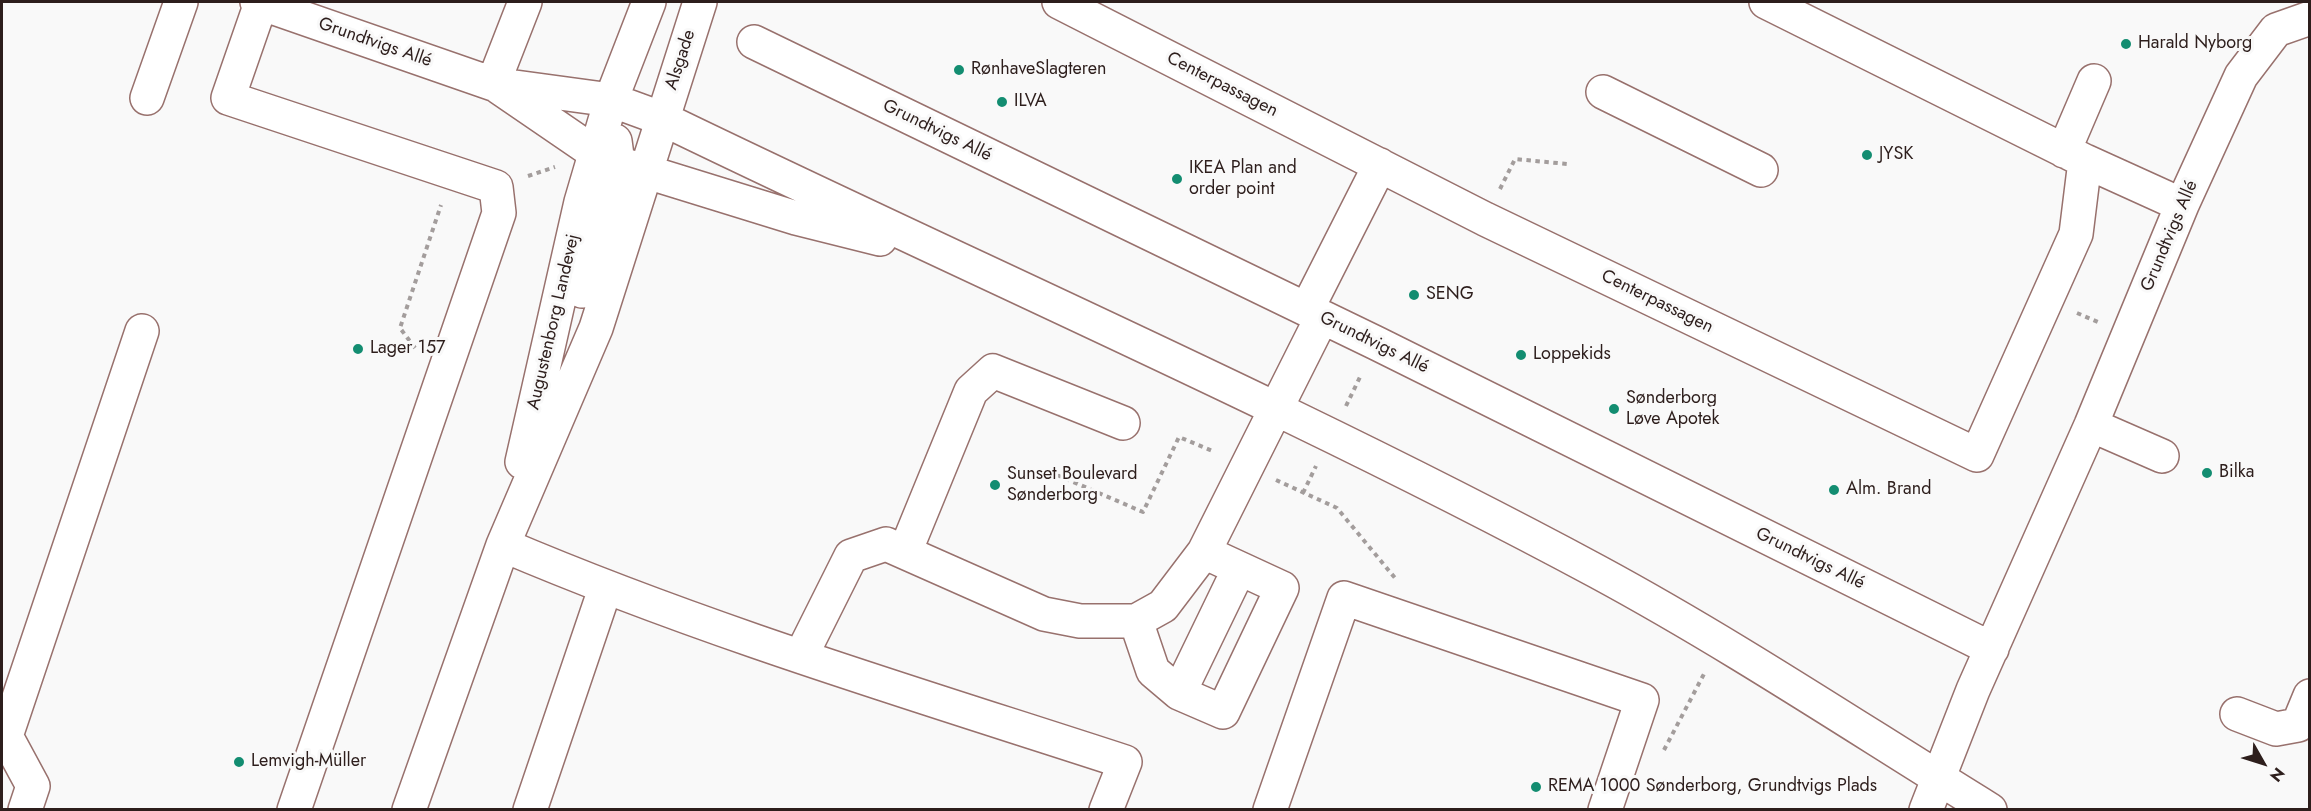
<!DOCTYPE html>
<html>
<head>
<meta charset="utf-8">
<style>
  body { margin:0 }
  #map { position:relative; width:2311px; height:811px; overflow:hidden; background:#f9f9f9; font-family:Jost,sans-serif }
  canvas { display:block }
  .frame { position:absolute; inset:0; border:3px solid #2d1e1c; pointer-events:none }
  .north { position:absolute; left:2233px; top:733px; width:60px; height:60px; -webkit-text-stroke:4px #f9f9f9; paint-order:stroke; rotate:129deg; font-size:16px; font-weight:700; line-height:24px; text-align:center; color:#2d1e1c }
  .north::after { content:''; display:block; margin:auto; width:21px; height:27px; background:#2d1e1c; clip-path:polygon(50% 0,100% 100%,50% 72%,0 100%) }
</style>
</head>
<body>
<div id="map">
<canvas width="2311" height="811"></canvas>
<div class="frame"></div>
<div class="north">N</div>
</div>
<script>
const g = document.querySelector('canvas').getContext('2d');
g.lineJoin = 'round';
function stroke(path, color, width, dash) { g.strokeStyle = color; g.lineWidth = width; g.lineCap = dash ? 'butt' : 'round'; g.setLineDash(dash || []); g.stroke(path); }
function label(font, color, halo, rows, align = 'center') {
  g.font = font + ' Jost,sans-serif'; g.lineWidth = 6; g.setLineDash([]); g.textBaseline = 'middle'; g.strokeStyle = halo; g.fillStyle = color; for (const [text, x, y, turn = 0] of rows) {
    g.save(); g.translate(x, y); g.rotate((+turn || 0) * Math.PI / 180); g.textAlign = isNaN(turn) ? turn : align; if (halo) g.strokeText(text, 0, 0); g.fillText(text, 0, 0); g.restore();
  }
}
const minor = new Path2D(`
  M257 2 493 84 611 100 663 119C974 270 1293 408 1598 572 1733 645 1860 730 1990 810
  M1059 2 1485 219 1977 455 2076 234 2085 161
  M1766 2 2085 161 2182 205
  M261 3 228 98 496 187 499 213 294 810
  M754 42 1376 343 1992 649
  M493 84 525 2
  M500 88 595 153 618 163 796 218 880 239
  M1603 92 1761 170
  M147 98 181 2
  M2064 151 2094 81
  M582 291 618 163 615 141
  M1307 309 1380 165
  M2091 425 2162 456
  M522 462 581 202 611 100 649 2
  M503 545C705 631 916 694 1125 762L1106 810
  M905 552 971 391 993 371 1123 423
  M1136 621 1153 671 1179 693 1223 712 1282 588 1204 552
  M801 656 851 556 886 544 1044 614 1080 621H1136L1163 606 1204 552 1322 317
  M1179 693 1239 569
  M2237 714 2276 729 2298 725 2310 696
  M25 810 33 786 6 736 142 331
  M409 810 503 545 596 328 700 2
  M530 810 605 589
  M1270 810 1344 598 1642 700 1605 810
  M1926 810 1973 690 2091 425 2182 205 2241 76 2276 30 2310 18`);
stroke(minor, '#98716d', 36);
stroke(new Path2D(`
  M528 176 555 167
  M1500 189 1515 159 1567 164
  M2077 313 2098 322
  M415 348 400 328 441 205
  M1346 406 1361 375
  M1057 475 1143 512 1179 437 1215 452
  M1276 480 1337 508 1395 578
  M1303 493 1316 466
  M1664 750 1705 672`), '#a39d9c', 4, [4.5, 4.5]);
stroke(minor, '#fff', 33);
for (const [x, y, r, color] of [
  [2126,44,6,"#138d71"],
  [959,70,6,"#138d71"],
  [1002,102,6,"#138d71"],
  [1867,155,6,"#138d71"],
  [1177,179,6,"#138d71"],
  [1414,295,6,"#138d71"],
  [358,349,6,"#138d71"],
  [1521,355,6,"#138d71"],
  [1614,409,6,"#138d71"],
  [2207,473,6,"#138d71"],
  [995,485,6,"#138d71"],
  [1834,490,6,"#138d71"],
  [239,762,6,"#138d71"],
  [1536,787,6,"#138d71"]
]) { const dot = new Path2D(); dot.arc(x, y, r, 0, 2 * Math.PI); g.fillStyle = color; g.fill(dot); stroke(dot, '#f9f9f9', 2); }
label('18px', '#2d1e1c', '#f9f9f9', [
  ["Grundtvigs Allé",375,43,19],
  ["Alsgade",681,60,-72],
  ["Centerpassagen",1222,85,27],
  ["Grundtvigs Allé",937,131,26],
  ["Grundtvigs Allé",2170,236,-67],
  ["Centerpassagen",1657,302,26],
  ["Augustenborg Landevej",554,322,-77],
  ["Grundtvigs Allé",1374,343,26],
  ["Grundtvigs Allé",1810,559,26]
]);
label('18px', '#2d1e1c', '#f9f9f9', [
  ["Harald Nyborg",2138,44],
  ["RønhaveSlagteren",971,70],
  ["ILVA",1014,102],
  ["JYSK",1879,155],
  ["IKEA Plan and",1189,169],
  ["order point",1189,190],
  ["SENG",1426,295],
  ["Lager 157",370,349],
  ["Loppekids",1533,355],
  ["Sønderborg",1626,399],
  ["Løve Apotek",1626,420],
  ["Bilka",2219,473],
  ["Sunset Boulevard",1007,475],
  ["Sønderborg",1007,496],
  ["Alm. Brand",1846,490],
  ["Lemvigh-Müller",251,762],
  ["REMA 1000 Sønderborg, Grundtvigs Plads",1548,787]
], 'left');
</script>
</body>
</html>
